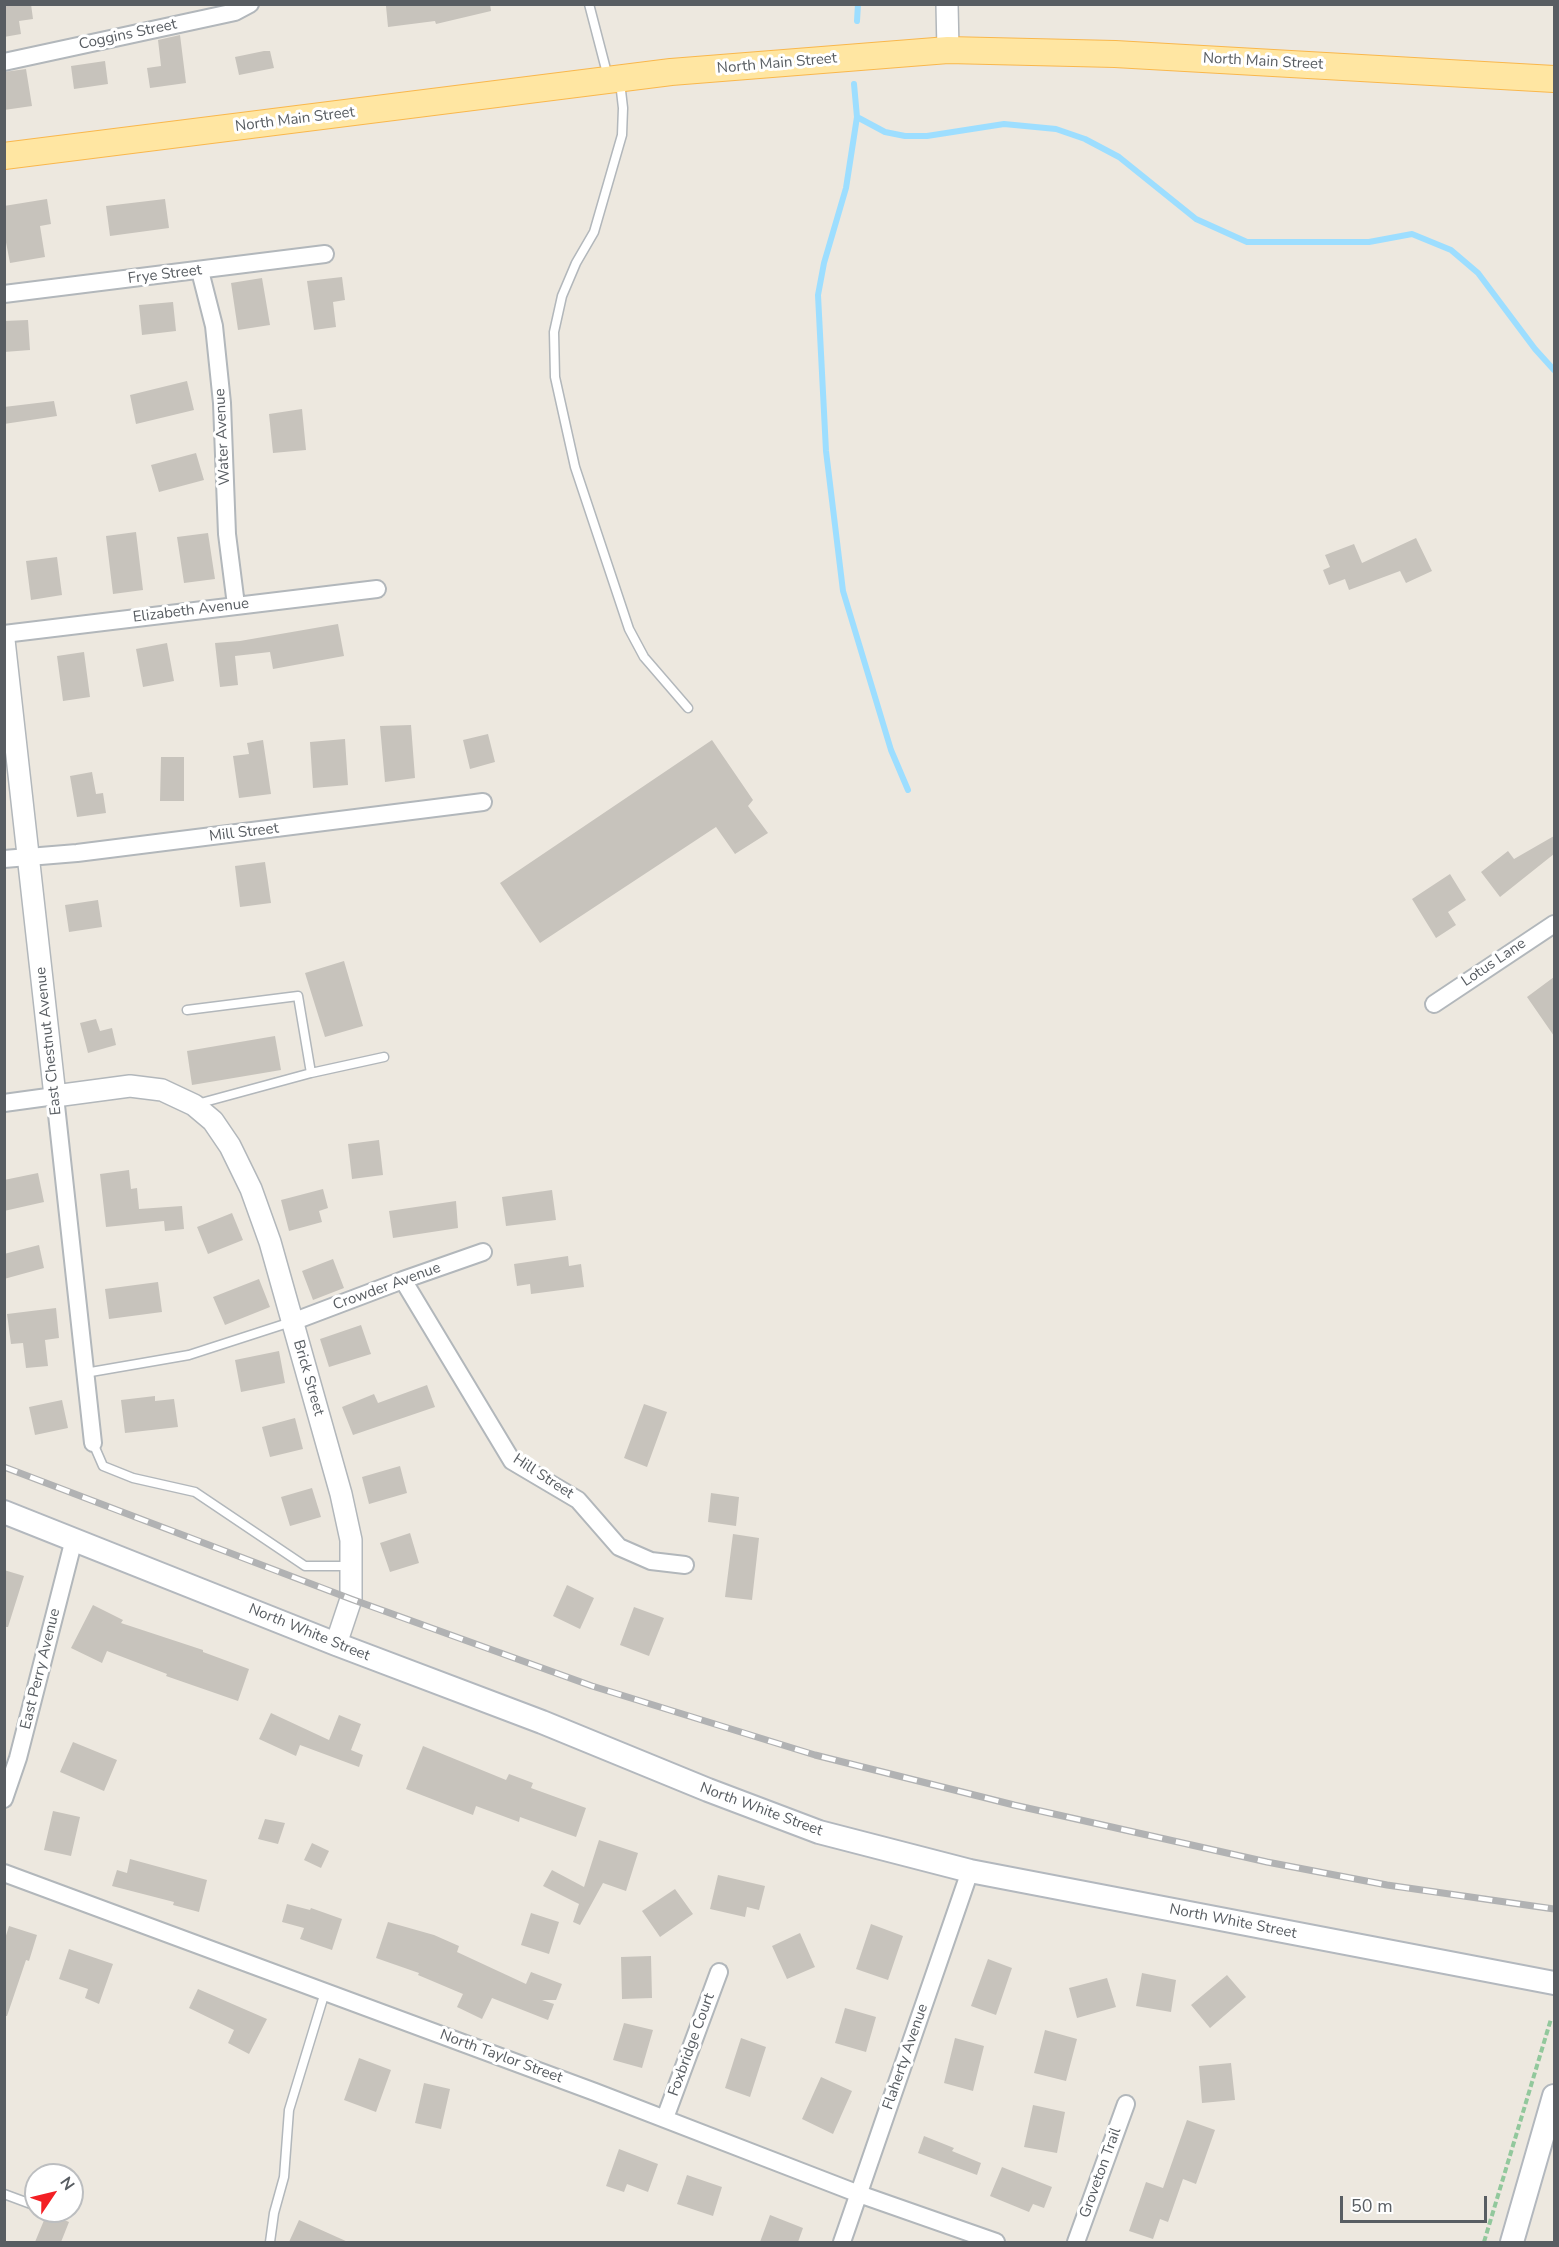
<!DOCTYPE html>
<html>
<head>
<meta charset="utf-8">
<style>
  body { margin:0 }
  #map { position:relative; width:1559px; height:2247px; overflow:hidden; background:#ede8df; font-family:"Nunito Sans",sans-serif }
  canvas { display:block }
  .frame { position:absolute; inset:0; border:6px solid #585d62; pointer-events:none }
  .north { position:absolute; left:24px; top:2163px; width:60px; height:60px; box-sizing:border-box; background:#fff; border:2px solid #bcbec0; border-radius:50%; rotate:55deg; font-size:16px; font-weight:700; line-height:24px; text-align:center; color:#585d62 }
  .north::after { content:''; display:block; margin:auto; width:21px; height:27px; background:#f31f24; clip-path:polygon(50% 0,100% 100%,50% 72%,0 100%) }
  .scale { position:absolute; left:1340px; top:2196px; width:147px; height:27px; box-sizing:border-box; border:3px solid #585d62; border-top:0; padding-left:8px; font-size:18px; line-height:21px; white-space:nowrap; color:#585d62; -webkit-text-stroke:4px #fff; paint-order:stroke }
</style>
</head>
<body>
<div id="map">
<canvas width="1559" height="2247"></canvas>
<div class="frame"></div>
<div class="north">N</div>
<div class="scale">50 m</div>
</div>
<script>
const g = document.querySelector('canvas').getContext('2d');
g.lineJoin = 'round';
function stroke(path, color, width, dash) { g.strokeStyle = color; g.lineWidth = width; g.lineCap = dash ? 'butt' : 'round'; g.setLineDash(dash || []); g.stroke(path); }
function fillPath(path, color) { g.fillStyle = color; g.fill(path, 'evenodd'); }
function label(font, color, halo, rows, align = 'center') {
  g.font = font + ' "Nunito Sans",sans-serif'; g.lineWidth = 6; g.setLineDash([]); g.textBaseline = 'middle'; g.strokeStyle = halo; g.fillStyle = color; for (const [text, x, y, turn = 0] of rows) {
    g.save(); g.translate(x, y); g.rotate((+turn || 0) * Math.PI / 180); g.textAlign = isNaN(turn) ? turn : align; if (halo) g.strokeText(text, 0, 0); g.fillText(text, 0, 0); g.restore();
  }
}
stroke(new Path2D(`
  M857 21 858 4
  M854 84 857 117 846 188 824 263 818 295 826 451 843 591 891 750 908 790
  M857 117 885 132 905 136H927L1004 124 1056 129 1085 139 1119 157 1196 219 1247 242H1369L1412 234 1451 250 1478 273 1535 349 1554 370`), '#9ddeff', 6);
fillPath(new Path2D(`
  M4 4H31L33 19 19 21 21 34 4 37Z
  M401 4H490L491 11 436 24 435 21 388 27 386 6Z
  M180 35 186 83 150 88 147 68 161 66 158 40Z
  M264 51H270L274 68 239 75 235 57Z
  M105 61 108 84 74 89 71 66Z
  M26 69 32 106 4 110V72Z
  M47 199 51 224 40 226 45 257 10 263 4 232V206Z
  M165 199 169 228 110 236 106 206Z
  M342 277 345 300 333 302 336 327 314 330 307 281Z
  M262 278 270 325 238 330 231 283Z
  M173 302 176 331 142 335 139 305Z
  M28 320 30 350 4 352V321Z
  M187 381 194 410 136 424 130 395Z
  M54 401 57 416 4 424V407Z
  M302 409 306 450 273 453 269 414Z
  M196 453 204 480 159 492 151 465Z
  M136 532 143 590 113 594 106 536Z
  M208 533 215 579 184 583 177 537Z
  M1416 538 1432 571 1406 583 1400 571 1349 590 1345 579 1329 585 1323 570 1330 567 1325 555 1354 544 1362 563Z
  M57 557 62 595 31 600 26 561Z
  M338 624 344 656 273 669 270 652 235 656 238 685 220 687 215 643 240 641Z
  M167 643 174 681 143 687 136 649Z
  M84 652 90 697 63 701 57 656Z
  M411 725 415 778 385 782 380 726Z
  M488 734 495 762 470 769 463 740Z
  M345 739 348 785 313 788 310 742Z
  M263 740 271 794 239 798 233 756 249 754 247 743Z
  M712 740 753 800 748 806 768 833 735 854 716 827 540 943 500 883Z
  M161 757H184V801H160Z
  M92 772 96 794 103 793 106 813 77 817 70 776Z
  M1554 836V854L1500 897 1481 872 1508 851 1514 859Z
  M265 862 271 903 240 907 235 866Z
  M1450 874 1466 900 1448 912 1456 925 1436 938 1412 899Z
  M98 900 102 927 69 932 65 905Z
  M344 961 363 1026 325 1037 305 973Z
  M1554 977V1036L1527 997Z
  M96 1019 100 1031 112 1028 116 1045 88 1053 80 1023Z
  M275 1036 281 1070 192 1085 187 1051Z
  M379 1140 383 1175 352 1179 348 1144Z
  M129 1170 131 1189 137 1188 139 1209 182 1206 184 1229 165 1231 164 1221 106 1227 100 1174Z
  M38 1173 44 1202 4 1211V1180Z
  M323 1189 328 1208 319 1211 322 1222 289 1231 281 1200Z
  M552 1190 556 1220 506 1226 502 1197Z
  M456 1201 458 1228 393 1238 389 1211Z
  M232 1213 243 1240 208 1254 197 1227Z
  M39 1245 44 1268 4 1279V1254Z
  M568 1256 569 1266 581 1264 584 1287 531 1294 530 1284 517 1286 514 1264Z
  M333 1259 344 1288 313 1300 302 1271Z
  M259 1279 270 1307 225 1325 213 1297Z
  M158 1282 162 1312 109 1319 105 1289Z
  M56 1308 59 1338 45 1340 48 1366 26 1368 23 1343 11 1344 7 1314Z
  M361 1325 371 1354 329 1367 320 1339Z
  M279 1351 285 1383 241 1392 235 1360Z
  M427 1385 435 1407 353 1435 342 1407 374 1394 378 1403Z
  M155 1396V1401L174 1399 178 1427 125 1433 121 1400Z
  M62 1400 68 1428 35 1435 29 1407Z
  M644 1404 667 1412 647 1467 624 1458Z
  M295 1418 303 1449 270 1457 262 1427Z
  M400 1466 407 1493 369 1504 362 1477Z
  M312 1488 321 1517 290 1526 281 1497Z
  M711 1493 739 1497 736 1526 708 1522Z
  M410 1533 419 1563 390 1572 380 1543Z
  M733 1534 759 1538 752 1600 725 1597Z
  M4 1570 24 1576 8 1627H4Z
  M567 1585 594 1598 580 1629 553 1616Z
  M93 1605 123 1620 121 1623 203 1650V1652L249 1669 238 1701 166 1676 167 1674 107 1651 102 1663 71 1648Z
  M634 1607 664 1618 649 1656 620 1645Z
  M271 1713 329 1740 339 1715 361 1724 351 1750 363 1755 359 1767 300 1745 296 1756 259 1739Z
  M73 1742 117 1760 104 1791 60 1772Z
  M423 1746 506 1780 509 1774 533 1783 531 1788 586 1808 576 1837 520 1817 519 1822 476 1806 473 1815 406 1789Z
  M53 1811 80 1817 71 1856 44 1850Z
  M265 1819 285 1823 278 1844 258 1839Z
  M599 1840 638 1853 626 1891 603 1883 580 1925 573 1922 579 1904 543 1886 552 1870 584 1887Z
  M312 1843 329 1851 321 1868 304 1860Z
  M130 1859 207 1880 199 1912 173 1905 174 1902 112 1886 117 1870 127 1873Z
  M718 1875 765 1886 759 1910 747 1907 745 1917 710 1909Z
  M675 1889 693 1914 660 1937 642 1911Z
  M287 1904 310 1910 311 1908 342 1919 332 1950 300 1939 304 1928 282 1922Z
  M531 1913 559 1922 549 1954 521 1945Z
  M388 1922 434 1935 459 1946 457 1952 526 1984 531 1972 562 1984 556 2000H542L554 2004 548 2020 492 1998 482 2019 457 2007 463 1994 418 1975 419 1973 376 1958Z
  M871 1924 903 1936 888 1980 856 1969Z
  M9 1926 37 1935 29 1961 26 1960 7 2016H4V1942Z
  M800 1933 815 1967 787 1979 772 1946Z
  M69 1949 113 1964 99 2004 85 1998 88 1989 59 1979Z
  M651 1956 652 1998 622 1999 621 1957Z
  M988 1959 1012 1968 996 2015 971 2006Z
  M1142 1973 1176 1980 1171 2012 1136 2006Z
  M1227 1975 1246 1997 1210 2028 1191 2005Z
  M1107 1978 1116 2007 1077 2018 1069 1988Z
  M198 1989 267 2019 249 2054 228 2043 234 2030 189 2008Z
  M845 2008 876 2017 866 2052 835 2043Z
  M624 2023 653 2030 642 2068 613 2060Z
  M1045 2030 1077 2039 1066 2081 1034 2073Z
  M741 2038 766 2047 750 2097 725 2088Z
  M955 2038 984 2046 973 2091 944 2083Z
  M359 2058 391 2070 376 2112 344 2100Z
  M1231 2063 1235 2100 1202 2103 1199 2066Z
  M821 2077 852 2091 833 2134 802 2119Z
  M424 2083 450 2089 441 2129 415 2123Z
  M1033 2105 1065 2112 1057 2153 1024 2147Z
  M1187 2120 1215 2130 1196 2184 1183 2179 1168 2222 1160 2219 1153 2239 1129 2231 1146 2182 1163 2188Z
  M924 2136 954 2148 952 2151 981 2163 977 2175 918 2153Z
  M619 2149 658 2164 648 2192 627 2184 624 2192 606 2186Z
  M1002 2167 1052 2187 1044 2208 1033 2204 1029 2212 990 2196Z
  M687 2175 722 2187 713 2216 677 2204Z
  M47 2213 69 2222 61 2242H35Z
  M770 2215 803 2228 798 2242H760Z
  M299 2220 348 2242H289Z`), '#c7c3bc');
const service = new Path2D(`
  M589 4 608 77
  M620 82 623 108 622 135 594 232 576 263 562 296 554 332 555 377 575 467 629 629 644 657 688 708
  M187 1010 298 996 311 1073
  M197 1104 311 1073 384 1057
  M85 1373 189 1355 291 1322
  M93 1443 103 1466 133 1478 195 1492 305 1566H352
  M4 2194 31 2204
  M270 2242 274 2213 284 2177 289 2110 325 1992`);
const minor = new Path2D(`
  M4 62 235 12 250 4
  M200 271 214 326 222 403 227 534 236 605
  M4 294 325 254
  M4 634 377 589
  M4 859 77 853 483 802
  M1434 1004 1554 924
  M4 1103 55 1096 93 1443
  M403 1280 512 1461 578 1500 619 1547 651 1561 685 1565
  M292 1322 403 1280 483 1252
  M4 1799 18 1758 74 1539
  M4 1873 595 2092 859 2194 996 2242
  M665 2118 719 1972
  M842 2242 970 1871
  M1076 2242 1126 2104`);
const tertiary = new Path2D(`
  M947 4 948 50
  M4 640 55 1096 130 1086 162 1090 194 1105 213 1121 230 1146 251 1189 270 1242 341 1494 351 1540V1599L336 1644`);
const secondary = new Path2D(`
  M4 1512 336 1644 542 1722 708 1790 819 1832 970 1871 1554 1983
  M1512 2242 1554 2096`);
const primary = new Path2D(`
  M4 156 671 72 948 50 1115 54 1554 79`);
stroke(service, '#b2b7bb', 11);
stroke(minor, '#b2b7bb', 20);
stroke(tertiary, '#b2b7bb', 24);
stroke(secondary, '#b3b8be', 26);
stroke(primary, '#f9b74c', 28);
stroke(new Path2D(`
  M1484 2242 1551 2019`), '#92c89c', 4, [6, 3]);
stroke(service, '#fff', 8);
stroke(minor, '#fff', 16);
stroke(tertiary, '#fff', 21);
stroke(secondary, '#fff', 22);
stroke(primary, '#ffe6a2', 26);
const rail = new Path2D(`
  M4 1467 351 1599 592 1686 815 1755 1014 1805 1267 1862 1387 1885 1554 1909`);
stroke(rail, '#b1b2b3', 7);
stroke(rail, '#fff', 4.5, [14]);
label('15px', '#585d62', '#fff', [
  ["Coggins Street",128,35,-12],
  ["North Main Street",1263,62,3],
  ["North Main Street",777,64,-5],
  ["North Main Street",295,120,-7],
  ["Frye Street",165,275,-7],
  ["Water Avenue",223,437,-93],
  ["Elizabeth Avenue",191,611,-7],
  ["Mill Street",244,833,-7],
  ["Lotus Lane",1494,963,-34],
  ["East Chestnut Avenue",49,1041,-96],
  ["Crowder Avenue",387,1287,-20],
  ["Brick Street",308,1378,74],
  ["Hill Street",543,1477,33],
  ["North White Street",309,1633,22],
  ["East Perry Avenue",41,1669,-76],
  ["North White Street",761,1810,20],
  ["North White Street",1233,1922,11],
  ["Foxbridge Court",692,2045,-70],
  ["North Taylor Street",501,2057,20],
  ["Flaherty Avenue",906,2057,-71],
  ["Groveton Trail",1101,2173,-70]
]);
</script>
</body>
</html>
